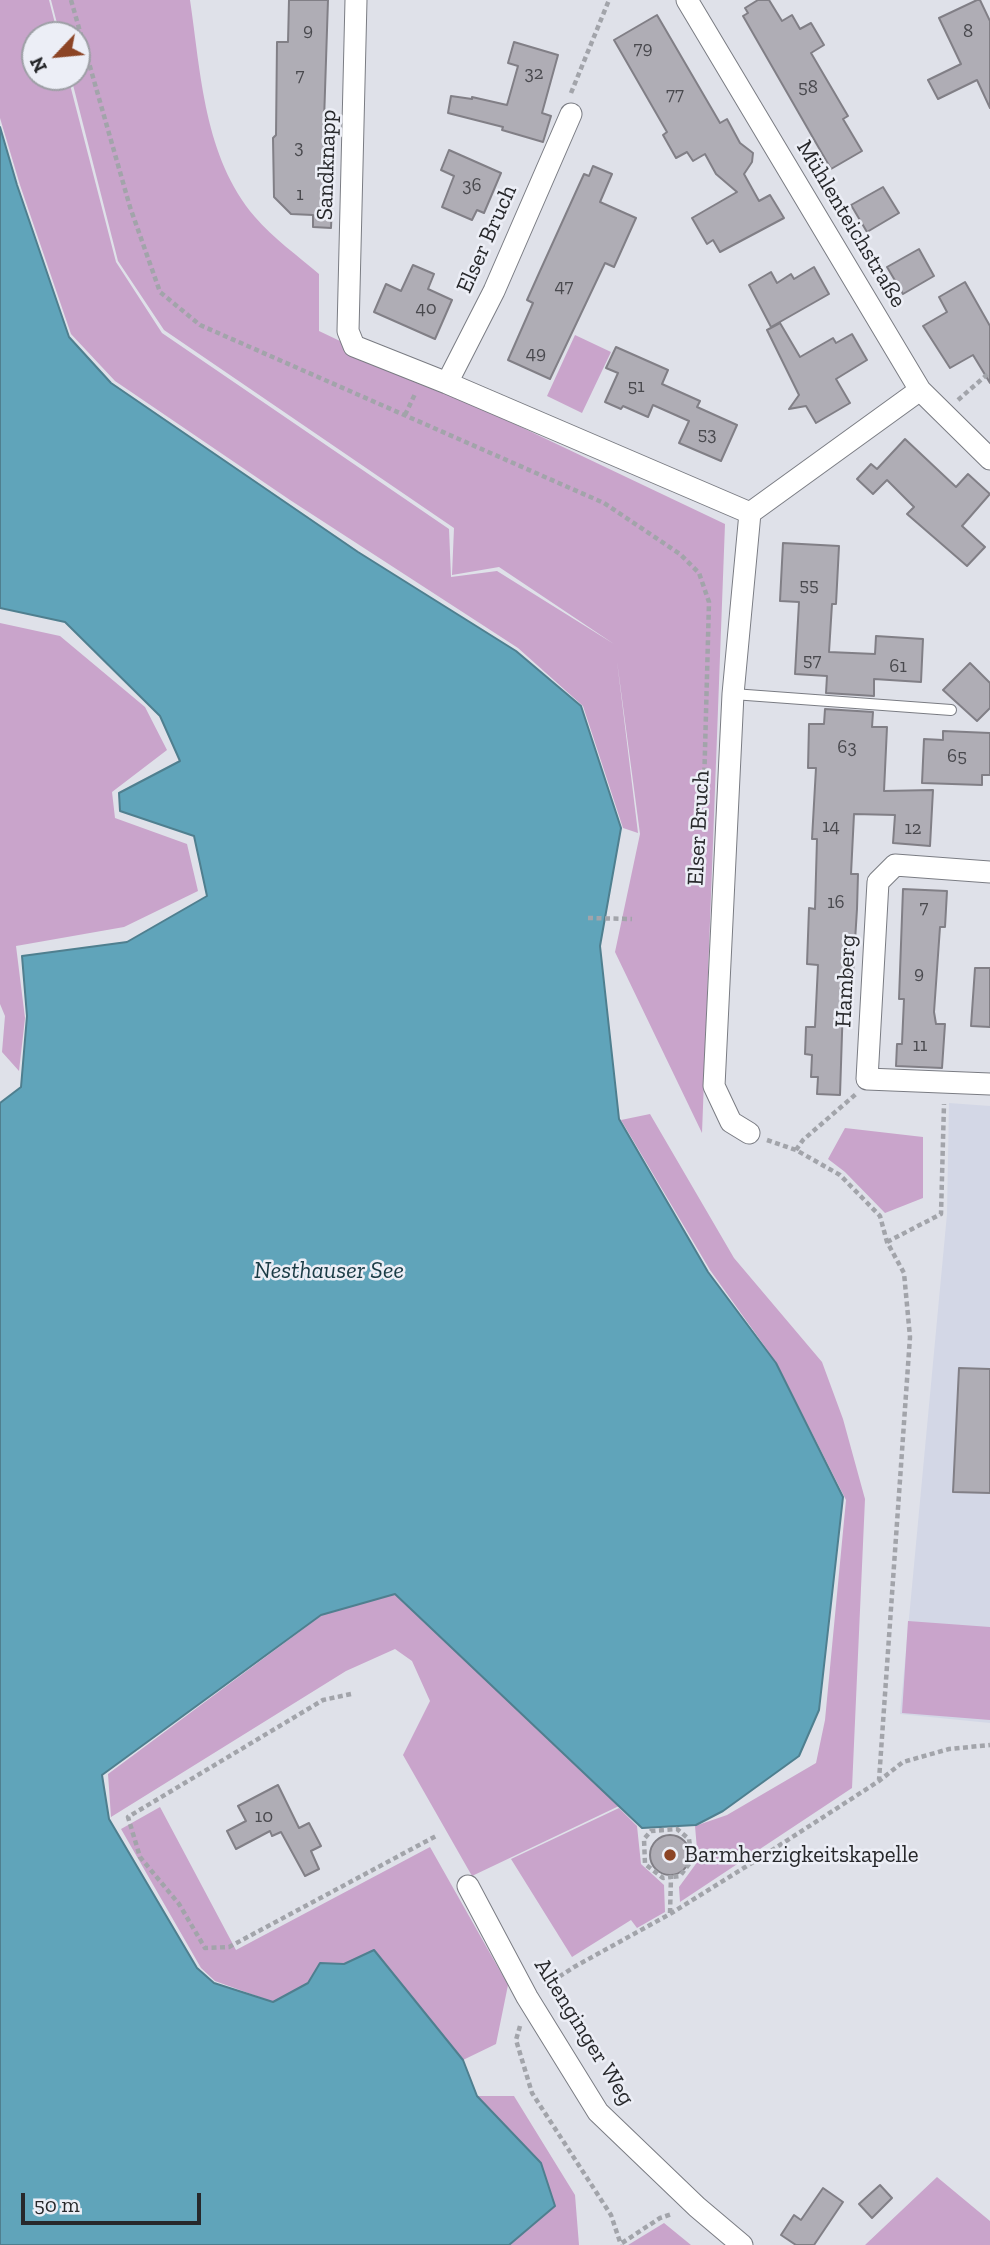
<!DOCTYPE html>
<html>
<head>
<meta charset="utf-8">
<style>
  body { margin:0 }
  #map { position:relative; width:990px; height:2245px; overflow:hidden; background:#dfe1e9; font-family:"Zilla Slab",serif }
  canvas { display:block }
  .north { position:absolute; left:21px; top:21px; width:70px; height:70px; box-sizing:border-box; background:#eceef6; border:2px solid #9d9fa5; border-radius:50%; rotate:244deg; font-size:19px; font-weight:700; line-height:28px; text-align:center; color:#27282b }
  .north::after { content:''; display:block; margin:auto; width:24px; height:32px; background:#8c4425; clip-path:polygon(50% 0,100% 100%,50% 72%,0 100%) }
  .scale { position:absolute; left:21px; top:2193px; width:180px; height:32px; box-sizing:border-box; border:4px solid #27282b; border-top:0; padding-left:9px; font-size:21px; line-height:24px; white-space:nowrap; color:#27282b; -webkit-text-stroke:5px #eceef6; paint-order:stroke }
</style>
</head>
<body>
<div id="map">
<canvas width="990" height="2245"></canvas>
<div class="north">N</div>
<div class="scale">50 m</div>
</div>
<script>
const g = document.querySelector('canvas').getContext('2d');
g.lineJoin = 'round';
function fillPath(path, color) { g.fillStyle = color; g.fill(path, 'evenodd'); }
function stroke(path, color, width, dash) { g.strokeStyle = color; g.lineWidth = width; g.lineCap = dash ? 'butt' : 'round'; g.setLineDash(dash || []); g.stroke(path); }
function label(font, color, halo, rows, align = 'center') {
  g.font = font + ' "Zilla Slab",serif'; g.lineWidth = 5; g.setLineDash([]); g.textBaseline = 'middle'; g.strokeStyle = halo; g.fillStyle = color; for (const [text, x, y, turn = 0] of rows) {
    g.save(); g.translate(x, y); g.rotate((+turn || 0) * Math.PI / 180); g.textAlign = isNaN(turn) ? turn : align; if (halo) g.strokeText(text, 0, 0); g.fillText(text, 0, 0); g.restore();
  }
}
fillPath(new Path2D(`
  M949 1103 990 1106V1723L900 1714 947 1214Z`), '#d3d7e6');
fillPath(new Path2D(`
  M0 0H49L58 35H35V77H68L116 262 162 333 449 529 451 577 497 571 614 644 499 567 452 575 454 528 164 330 118 261 71 77H77V35H60L51 0H190C201 74 204 157 255 217 273 238 298 256 319 274V331L725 524 702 1133 615 952 640 834 617 661 638 833 623 828 583 706 518 648 290 500 115 381 71 334 20 185 0 118Z
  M575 335 611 352 582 413 547 396Z
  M0 623 60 636 145 707 167 750 112 792 115 818 187 844 198 891 124 927 16 946 25 1018 19 1071 2 1052 5 1016 0 1004Z
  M650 1114 734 1258 822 1362 843 1419 865 1499 852 1788 680 1902 679 1887 698 1861 695 1826 727 1815 816 1763 825 1720 846 1500 776 1362 710 1270 621 1120Z
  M845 1128 923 1137V1198L885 1213 845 1172 828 1159Z
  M396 1594 619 1806 472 1876 403 1755 430 1701 412 1661 395 1649 346 1671 111 1817 108 1774 322 1615Z
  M908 1621 990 1627V1720L902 1713Z
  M160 1807 236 1950 430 1847 508 1985 496 2044 463 2060 374 1950 344 1964 320 1963 308 1983 273 2002 215 1981 201 1968 121 1829Z
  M619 1808 637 1826 641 1864 664 1885 665 1912 637 1928 631 1920 572 1957 511 1859Z
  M477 2096H514L575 2195 579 2245H509L555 2205Z
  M937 2177 990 2221V2245H865Z
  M664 2223 691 2245H628Z`), '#c9a4cb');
const water = new Path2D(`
  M0 127 17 185 69 337 111 383 358 552 516 651 581 706 621 828 600 946 619 1119 708 1272 776 1363 843 1497 819 1710 799 1756 723 1811 696 1825 642 1828 395 1594 321 1615 102 1775 109 1819 197 1968 214 1983 273 2002 308 1983 320 1963 344 1964 374 1950 463 2060 477 2096 541 2163 555 2206 509 2245H0V1103L21 1087 27 1016 22 956 127 942 207 896 194 836 120 811 119 793 180 761 160 716 65 622 0 608Z`);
fillPath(water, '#60a4ba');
stroke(water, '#4f7f8f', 2);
const building = new Path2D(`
  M289 0H328L324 121 328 160 318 169 328 179 327 204H332L331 228 313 227V215L291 214 274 197 273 138 276 135 277 42H288Z
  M758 0H769L782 21 792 15 800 29 811 23 824 45 811 53 848 116 843 119 862 151 831 169 743 16 748 13 745 8Z
  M977 0H980L990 21V108L977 80 938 99 928 80 961 64 939 18Z
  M657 15 720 123 727 119 740 143 753 153 752 162 744 174 759 201 770 195 784 218 720 252 713 240 707 244 692 218 737 192 716 174 705 154 693 161 687 152 676 158 663 135 667 132 614 40Z
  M514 42 558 55 542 113 551 116 543 142 502 130 503 127 448 113 451 96 472 99V97L507 105 518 66 508 63Z
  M449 150 501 173 484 213 477 210 472 220 442 207 454 176 441 170Z
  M593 166 612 174 600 202 636 218 614 267 605 263 550 379 508 360 533 303 527 300 540 271 584 174 589 176Z
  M883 187 899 213 867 232 851 205Z
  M919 249 934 276 903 294 887 267Z
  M413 265 434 274 428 289 452 300 435 339 374 312 386 284 401 291Z
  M814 267 829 294 771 327 749 285 771 272 777 283 791 274 794 279Z
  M965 282 990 326V383L973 355 950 368 923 326 947 312 939 297Z
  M780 323 800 357 833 338 836 343 852 334 867 360 836 379 850 403 816 423 806 406 789 409 799 395 767 330Z
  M616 347 668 370 662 384 700 401 697 407 737 425 721 461 679 443 689 421 653 405 648 417 623 406 621 409 605 402 618 373 606 368Z
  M905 439 956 487 968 474 990 494 962 526 985 547 967 566 907 514 914 507 887 480 873 494 857 479 871 464 877 469Z
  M783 543 839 546 836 604H832L829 652 875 654 876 636 923 639 921 682 874 679V696L826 693 827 676 795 674 799 602 780 601Z
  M970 663 990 683V708L977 721 943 690Z
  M825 709 873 712 872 727H887L884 791 933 790 930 846 893 843 895 815 854 814 851 874H858L857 909 853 973H844L840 1095 817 1094 818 1077H811L812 1055 805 1054 806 1027H815L818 965 807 964 809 908 815 909 817 839H812L816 768H808L809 724H824Z
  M943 731 990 733V775H982V785L922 783 924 739 943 740Z
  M903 889 947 891 945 927H940L934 1012 936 1024H945L942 1068 896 1066 897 1044H902L904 999H899Z
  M975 968H990V1027L971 1026Z
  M959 1368 990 1369V1493L953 1492Z
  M278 1785 299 1828 309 1823 321 1846 311 1851 319 1869 305 1876 281 1832 272 1836 270 1831 236 1849 227 1831 246 1821 238 1806Z
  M650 1855a20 20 0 1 1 40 0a20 20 0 1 1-40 0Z
  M880 2185 892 2198 872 2218 859 2204Z
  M823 2188 843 2202 814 2245H796L781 2235 794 2215 801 2220Z`);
fillPath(building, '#afadb5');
stroke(building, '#817f86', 2);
const lane = new Path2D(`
  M733 694 951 710`);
const street = new Path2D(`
  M356 0 348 331 354 346 447 383 750 513
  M687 0 920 390 990 459
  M447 383 494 291 571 114
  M990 872 895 865 878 882 867 1079 990 1084
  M749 1133 731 1122 714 1086 733 694 750 513 920 390
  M468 1886 527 1997 598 2112 697 2207 742 2245`);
stroke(lane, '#7a7c83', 12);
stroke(street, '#7a7c83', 23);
stroke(new Path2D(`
  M71 0 130 207 160 292 200 325 604 503 680 554 699 573 709 602 704 787
  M571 93 609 0
  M958 400 990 372
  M405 415 415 394
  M588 918 632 919
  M767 1140 796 1150 840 1175 880 1216 887 1242 904 1273 910 1337 879 1780
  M796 1150 803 1140 856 1094
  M887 1242 941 1214 944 1104
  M351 1694 323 1700 128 1817 140 1857 179 1904 205 1948 229 1947 436 1836
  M670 1913 671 1877 663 1878 645 1864 644 1839 651 1831 677 1829 689 1839 692 1860 680 1876 671 1877
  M545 1986 574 1967 670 1914 763 1856 879 1781 903 1762 949 1749 990 1745
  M520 2026 516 2040 532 2093 611 2215 621 2245
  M622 2243 660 2218 672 2214`), '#a2a4aa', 4.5, [5, 3.5]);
stroke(lane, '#fff', 10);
stroke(street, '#fff', 21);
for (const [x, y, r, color] of [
  [670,1855,7,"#8c4425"]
]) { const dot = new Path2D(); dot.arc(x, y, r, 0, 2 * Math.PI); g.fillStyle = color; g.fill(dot); stroke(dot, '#eceef6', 2.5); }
label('19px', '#49494e', null, [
  ["9",308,31],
  ["8",968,32],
  ["79",643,49],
  ["32",534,74],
  ["7",300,76],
  ["58",808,88],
  ["77",675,95],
  ["3",299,148],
  ["36",472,186],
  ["1",300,195],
  ["47",564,287],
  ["40",426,309],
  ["49",536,354],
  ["51",636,387],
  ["53",707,435],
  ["55",809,586],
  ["57",812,661],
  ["61",898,667],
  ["63",847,748],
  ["65",957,757],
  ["14",831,827],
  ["12",913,829],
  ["16",836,903],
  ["7",924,908],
  ["9",919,974],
  ["11",920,1046],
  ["10",264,1817]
]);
label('23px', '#27282b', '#eceef6', [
  ["Sandknapp",327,165,-88],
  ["Mühlenteichstraße",851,224,59],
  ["Elser Bruch",487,239,-66],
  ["Elser Bruch",699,828,-87],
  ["Hamberg",846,981,-87],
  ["Altenginger Weg",584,2032,58]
]);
label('23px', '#27282b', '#eceef6', [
  ["Barmherzigkeitskapelle",684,1855]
], 'left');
label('italic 24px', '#1a3b45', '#eceef6', [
  ["Nesthauser See",329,1271]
]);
</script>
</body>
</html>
